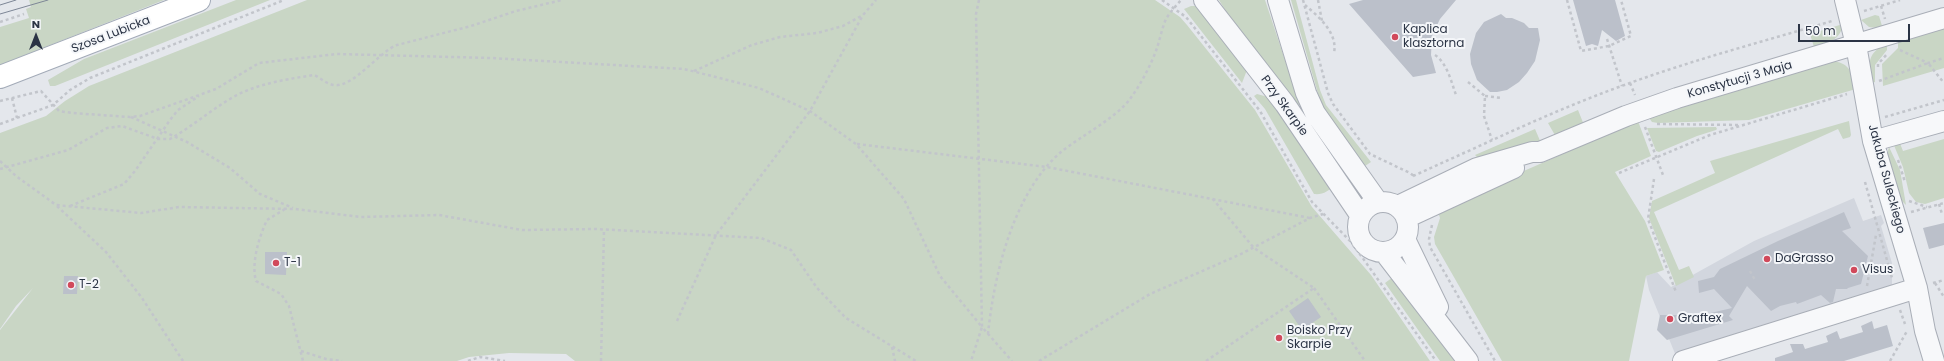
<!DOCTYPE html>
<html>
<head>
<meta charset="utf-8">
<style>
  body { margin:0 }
  #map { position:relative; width:1944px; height:361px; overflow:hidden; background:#e4e7ec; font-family:Poppins,sans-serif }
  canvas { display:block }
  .north { position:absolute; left:16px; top:16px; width:40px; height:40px; -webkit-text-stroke:3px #f4f6f9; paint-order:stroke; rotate:0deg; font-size:11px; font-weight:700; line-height:16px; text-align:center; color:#2b3445 }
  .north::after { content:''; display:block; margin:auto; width:14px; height:18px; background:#2b3445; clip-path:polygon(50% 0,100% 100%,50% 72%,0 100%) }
  .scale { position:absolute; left:1798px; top:24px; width:112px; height:18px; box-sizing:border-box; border:2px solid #2b3445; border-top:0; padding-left:5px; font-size:12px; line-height:14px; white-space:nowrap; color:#2b3445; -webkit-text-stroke:3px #f4f6f9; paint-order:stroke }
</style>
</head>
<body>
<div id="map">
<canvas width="1944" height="361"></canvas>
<div class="north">N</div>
<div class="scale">50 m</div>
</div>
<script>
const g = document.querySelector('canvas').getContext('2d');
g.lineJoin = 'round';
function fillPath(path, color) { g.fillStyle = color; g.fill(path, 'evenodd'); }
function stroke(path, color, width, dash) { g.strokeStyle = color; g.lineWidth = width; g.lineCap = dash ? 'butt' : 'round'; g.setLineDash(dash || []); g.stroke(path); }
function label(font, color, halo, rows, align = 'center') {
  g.font = font + ' Poppins,sans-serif'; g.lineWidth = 4; g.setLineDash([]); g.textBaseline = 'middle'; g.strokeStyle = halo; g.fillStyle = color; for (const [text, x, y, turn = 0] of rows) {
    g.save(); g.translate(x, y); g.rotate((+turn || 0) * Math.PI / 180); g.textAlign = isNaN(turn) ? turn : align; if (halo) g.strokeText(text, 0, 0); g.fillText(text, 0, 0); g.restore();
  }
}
fillPath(new Path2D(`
  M1854 198 1863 221 1881 215 1884 223 1881 226 1892 263V294L1676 356 1649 290 1646 276 1657 272 1671 287 1754 241Z`), '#d2d6de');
fillPath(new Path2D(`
  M29 0H164L0 65V27L29 18 26 9 31 7Z
  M236 0H270L55 86H50L48 80 84 59Z
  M307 0H1155L1180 17 1187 25 1255 110 1312 207 1371 275 1430 361H575L566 354 509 353 469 357 457 361H0V330L33 288 16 306 0 329V133L46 116 65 101 89 86Z
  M1219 0H1265L1300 105 1295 104 1232 21Z
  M1291 0H1296L1320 90 1326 105 1371 162 1365 166 1321 104Z
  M1191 6H1197L1247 70 1242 83 1184 9Z
  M1875 15 1879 16 1883 29 1869 27 1861 20Z
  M1843 24C1840 41 1829 42 1814 47L1810 34Z
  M1944 27V68L1883 86 1882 64 1898 48V42Z
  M1887 43V50L1875 65V82L1871 83C1868 63 1867 53 1887 43Z
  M1834 61C1851 64 1852 74 1856 89L1749 120 1658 123 1652 122 1649 118 1743 87Z
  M1257 94 1268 97 1334 185C1329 191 1323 195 1314 194L1265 109 1254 96Z
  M1578 110 1584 125 1556 137 1548 123Z
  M1638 121 1651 156 1615 172 1645 221 1664 270 1646 276 1629 361H1502L1435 244 1434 237 1440 218 1437 209Z
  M1849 121 1851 135 1850 137 1843 139 1838 129 1654 212 1679 270 1689 266 1694 277 1676 286 1649 218 1652 201 1715 173 1710 161Z
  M1716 127 1717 129 1716 130 1697 136 1659 152 1656 151 1647 128Z
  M1535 129 1541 143 1478 158 1475 155Z
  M1944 139V198L1925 204 1916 202 1909 193 1903 167 1893 143 1899 141 1903 151Z
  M1889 147 1900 170 1906 205 1901 200 1887 155Z
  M1397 274 1458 361H1440L1385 283Z`), '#c9d6c5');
fillPath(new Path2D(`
  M1363 0H1456L1440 19 1432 36 1431 55 1436 73 1413 77 1349 4Z
  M1573 0H1615L1625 36 1616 41 1602 30 1598 46 1592 44 1586 46Z
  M1501 14 1506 18H1512L1524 23 1529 28H1538L1540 40 1535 61 1527 73 1519 82 1507 90 1497 92H1490L1477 80 1471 64 1470 54 1476 33 1484 22Z
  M1844 212 1851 228 1842 231 1868 256 1861 284 1848 288 1847 289H1836L1833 302 1830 303 1821 295 1797 304 1796 302 1780 306 1771 311 1747 286 1729 316 1733 320 1667 340 1657 330 1660 315H1702L1732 308 1714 289 1699 293 1698 281 1714 277 1720 269 1778 241Z
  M1944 223V245L1929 249 1923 228Z
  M265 252H287L286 275 265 274Z
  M64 276H78L77 294H63Z
  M1308 298 1321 317 1302 330 1289 311Z
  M1872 321 1874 329 1887 325 1893 346 1844 361H1775V358L1793 352 1790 344H1803L1805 349 1828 342 1826 336 1837 331 1840 339 1863 332 1861 326Z`), '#bbc0ca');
const minor = new Path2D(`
  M1204 0 1285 104 1360 215
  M1278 0 1306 93 1315 113 1378 202
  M1845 0 1856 45 1873 141 1917 288 1925 331 1934 361
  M1873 141 1944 121
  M1358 227a25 25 0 1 1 50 0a25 25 0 1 1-50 0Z
  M1398 206 1477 168 1532 152H1540L1626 116 1677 98 1944 18
  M1406 218 1514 168
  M1405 239 1438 307
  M1384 252 1468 361
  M1683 361 1917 288`);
const major = new Path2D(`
  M0 77 199 0`);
stroke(minor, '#a9aeb7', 22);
stroke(major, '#a3abb8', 24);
stroke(new Path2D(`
  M979 0 976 14 982 327 1012 361
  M1162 0 1186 17 1260 111 1312 202 1352 243 1436 361
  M1303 0 1328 93 1333 104 1370 154 1410 173 1414 176
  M1318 0 1322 21
  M1567 0 1581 51 1609 46 1631 36 1621 0
  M1305 5C1319 17 1338 33 1334 53
  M1881 6 1885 19
  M1864 11 1900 0
  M0 22 24 14
  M1607 39 1622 86
  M1435 41 1462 45
  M1900 50 1928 63 1944 58
  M1435 55C1447 63 1451 81 1456 95
  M1878 67V64L1888 53
  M694 71 752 45 780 37 817 33 843 26 863 15
  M1879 81 1928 63 1944 83
  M1468 82 1485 96 1484 116 1492 140
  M1630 83 1635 95
  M1485 96 1502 98
  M12 98 17 118
  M0 101 41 91 59 111 72 113 130 117 140 116 216 89 259 63 337 54 491 58 684 69 759 88 810 111 856 144 904 199 940 276 982 327 971 361
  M131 117 187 142 230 168 260 194 293 208
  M1885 117 1944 100
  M0 124 53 105 70 90 90 78 284 0
  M1657 124 1740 125
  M1645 127 1663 175
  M857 144 1047 167 1310 218
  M1898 160 1905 182
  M0 161 16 176 56 205 141 213 179 207 295 209 361 217 439 215 522 230 596 229 761 238 791 250 817 288 846 318 916 361
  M0 169 68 150 107 128 122 126 158 139H170C193 126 213 108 237 95 261 83 288 79 314 75 321 78 326 84 334 85 353 88 380 51 397 45L471 26 516 11 562 0
  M1619 173 1710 135 1847 94
  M1413 176C1485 144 1556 109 1630 83 1696 59 1765 41 1832 21
  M1654 179 1648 219 1676 292
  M1865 182 1892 278
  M1909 201 1927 207
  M1939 204 1942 214
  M57 206 106 252 142 298 183 361
  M70 206 124 184 135 171 170 120 178 110 199 96
  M285 209 267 220C259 237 251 263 256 281L281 294 289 306 303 361
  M1911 212 1944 203
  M1432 225 1429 239 1430 247 1495 361
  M1750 271 1755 280
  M1933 283 1944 280
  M1935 283 1944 297
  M1867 286 1876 235
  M1314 288 1365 361
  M1900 310 1905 324
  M677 321 716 235 810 111 863 15 876 0
  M988 334C994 275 1013 193 1061 152 1081 136 1116 118 1130 99 1141 84 1151 65 1157 48 1160 39 1162 28 1166 19 1170 12 1176 6 1181 0
  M892 347 895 361
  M301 351 326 359 342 361
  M468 361 480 357 505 361
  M601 361 604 230
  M1039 361 1150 294 1241 254 1310 218 1323 214
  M1206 361 1314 288 1254 248 1212 198
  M1890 361 1907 331`), '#c2c5cb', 2.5, [3, 3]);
stroke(minor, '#f7f8fa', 20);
stroke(major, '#fff', 22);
stroke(new Path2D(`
  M0 5 16 0
  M0 14 48 0`), '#7d8696', 1);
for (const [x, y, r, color] of [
  [1395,37,4,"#d1495b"],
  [1767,259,4,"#d1495b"],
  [276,263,4,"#d1495b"],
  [1854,270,4,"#d1495b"],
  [71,285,4,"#d1495b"],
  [1670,319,4,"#d1495b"],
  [1279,338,4,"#d1495b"]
]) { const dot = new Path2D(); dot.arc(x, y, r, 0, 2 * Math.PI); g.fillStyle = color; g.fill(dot); stroke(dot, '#f4f6f9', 1.5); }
label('12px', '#2b3445', '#f4f6f9', [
  ["Kaplica",1403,30],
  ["klasztorna",1403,44],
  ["DaGrasso",1775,259],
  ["T-1",284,263],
  ["Visus",1862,270],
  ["T-2",79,285],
  ["Graftex",1678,319],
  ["Boisko Przy",1287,331],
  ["Skarpie",1287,345]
], 'left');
label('12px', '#2b3445', '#f4f6f9', [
  ["Szosa Lubicka",111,35,-21],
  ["Konstytucji 3 Maja",1740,80,-16],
  ["Przy Skarpie",1284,106,54],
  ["Jakuba Suleckiego",1886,179,75]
]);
</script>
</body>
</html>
